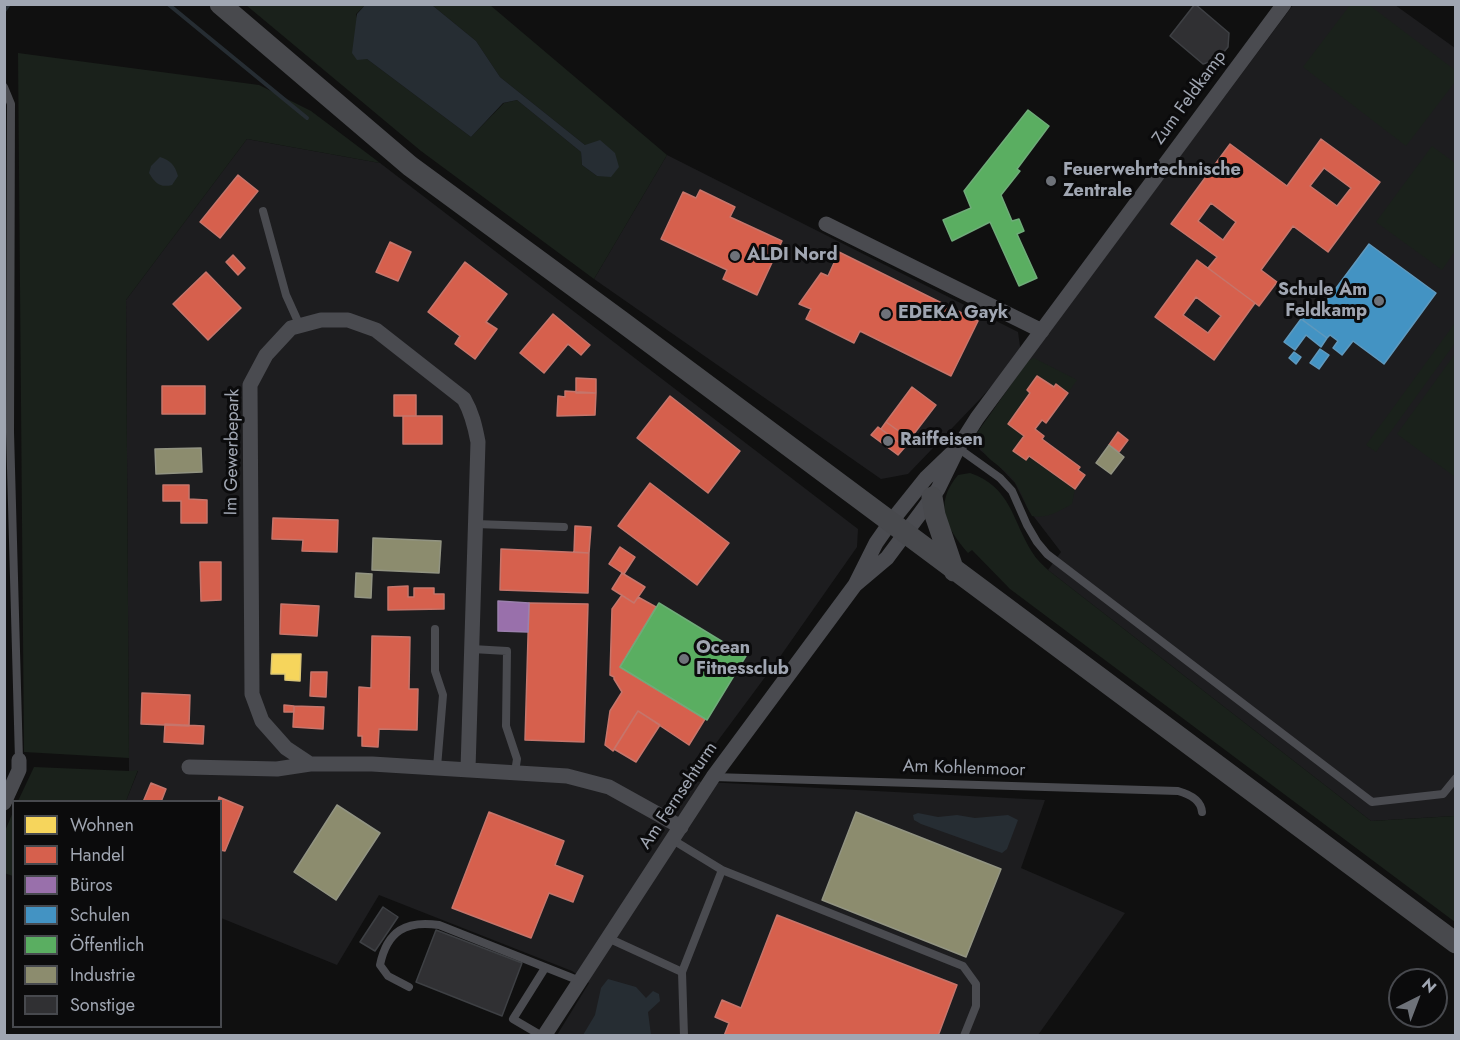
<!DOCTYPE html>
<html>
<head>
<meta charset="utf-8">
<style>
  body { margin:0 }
  #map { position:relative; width:1460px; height:1040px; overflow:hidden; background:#101010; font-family:Jost,sans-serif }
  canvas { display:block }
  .frame { position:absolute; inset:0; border:6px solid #a0a6b2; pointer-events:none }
  .legend { position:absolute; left:12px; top:800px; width:210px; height:228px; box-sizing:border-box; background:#0b0b0c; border:2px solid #47494e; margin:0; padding:8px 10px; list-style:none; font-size:18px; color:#a0a6b2 }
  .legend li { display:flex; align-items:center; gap:12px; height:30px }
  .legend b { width:30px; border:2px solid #47494e }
  .north { position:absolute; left:1388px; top:968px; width:60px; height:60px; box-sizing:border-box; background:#0b0b0c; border:2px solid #47494e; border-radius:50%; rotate:42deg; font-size:16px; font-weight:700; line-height:24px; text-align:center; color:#a0a6b2 }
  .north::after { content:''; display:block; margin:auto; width:21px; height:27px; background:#6e7279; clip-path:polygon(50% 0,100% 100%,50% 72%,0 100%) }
</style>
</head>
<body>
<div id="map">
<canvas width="1460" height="1040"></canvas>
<div class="frame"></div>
<ul class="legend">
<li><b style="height:16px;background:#f6d55c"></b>Wohnen</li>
<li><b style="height:16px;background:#d6604d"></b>Handel</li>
<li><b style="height:16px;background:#9970ab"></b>Büros</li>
<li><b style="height:16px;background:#4393c3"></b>Schulen</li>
<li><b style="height:16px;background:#5aae61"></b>Öffentlich</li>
<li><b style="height:16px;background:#8c8c6e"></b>Industrie</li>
<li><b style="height:16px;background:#303033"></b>Sonstige</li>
</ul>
<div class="north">N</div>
</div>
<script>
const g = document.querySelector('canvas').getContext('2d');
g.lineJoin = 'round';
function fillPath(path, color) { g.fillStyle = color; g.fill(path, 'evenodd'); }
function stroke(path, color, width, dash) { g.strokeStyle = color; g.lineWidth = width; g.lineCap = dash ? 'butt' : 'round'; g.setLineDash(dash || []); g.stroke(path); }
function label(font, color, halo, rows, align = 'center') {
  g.font = font + ' Jost,sans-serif'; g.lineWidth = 6; g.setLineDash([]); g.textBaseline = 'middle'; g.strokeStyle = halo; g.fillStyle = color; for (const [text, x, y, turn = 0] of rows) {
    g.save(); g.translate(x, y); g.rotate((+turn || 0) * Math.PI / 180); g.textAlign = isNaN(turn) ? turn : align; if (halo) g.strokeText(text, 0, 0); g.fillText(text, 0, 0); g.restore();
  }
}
fillPath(new Path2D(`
  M1293 5H1395L1455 48V816L1371 821 1048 570 1061 552 1028 509 1015 483 996 463 980 450 977 443V433L1040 344Z
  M247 139 380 163 858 529 857 547 777 661 688 781 1045 800 1021 868 1125 913 1038 1035H557L589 983 572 971 379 895 337 965 221 918 220 802 126 801 138 771H129L126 300Z
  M667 155 1018 332 1021 353 981 398 908 474 881 479 594 279Z`), '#1d1d1f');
fillPath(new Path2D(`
  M246 5H365L356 14 367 59 471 137 504 103 517 100 581 152 582 165 597 176 585 145 500 77 476 41 432 5H490L667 155 594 279 421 151Z
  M1350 5H1369L1455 70V82L1406 146 1303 67Z
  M18 53 259 85 311 111 380 163 247 139 126 300 129 758 24 752Z
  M1432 146 1455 163V251L1442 270 1376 222Z
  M1455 323V343L1376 452 1366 445Z
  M1455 354V477L1397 434Z
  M1034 358 1077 380 1068 393 1054 387 1037 376 1027 390 1030 393 1008 424 1024 436 1014 450 1029 456 1075 489 1072 504C1059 511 1048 519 1032 516 1025 505 1022 492 1014 481 1000 462 978 459 977 433L1028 361Z
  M970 473C1011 487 1012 520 1032 552 1036 559 1042 564 1048 570L1371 821 1455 816V922L1010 589 972 550 968 553C946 527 933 505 958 475Z
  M34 767 129 771 138 770 126 801H18Z
  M13 812V876L4 873 5 831Z`), '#1a211b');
fillPath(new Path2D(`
  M365 5H432L476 41 500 77 585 145 600 140 615 153 619 167 611 177 597 176 582 165 581 152 517 100 503 103 471 137 367 59 357 60 352 53 357 14Z
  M160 157C170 160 175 165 178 176L172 185C160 188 155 183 149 173L151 166Z
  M918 813 938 817 957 815 975 818 1008 815 1018 820 1007 849 1002 853 921 824 914 820 913 815Z
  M608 979 636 987 646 998 653 991 659 994 660 1001 648 1012 651 1035H583L595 1015 601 988Z`), '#262d33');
const homes = new Path2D(`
  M272 654H301L300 681 285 680V674H271Z`);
fillPath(homes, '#f6d55c');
stroke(homes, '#dcc776', 1.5);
const shops = new Path2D(`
  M1321 139 1380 182 1328 252 1293 226 1261 270 1277 282 1259 306 1208 268 1217 257 1171 224 1230 144 1287 186ZM1324 168 1351 188 1337 206 1310 186ZM1211 203 1236 222 1223 240 1198 221Z
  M238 175 258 191 220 238 200 222Z
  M700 190 735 207 730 217 782 241 757 295 723 279 727 270 661 239 683 192 696 198Z
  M390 242 411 252 398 281 376 272Z
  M839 252 978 321 951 376 860 331 854 343 806 319 811 309 799 304 821 273 828 276Z
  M233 255 245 268 238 275 226 262Z
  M1197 260 1255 303 1214 360 1155 317ZM1196 297 1221 316 1208 333 1183 315Z
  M465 262 507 294 486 322 497 329 475 359 455 344 460 336 428 312Z
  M206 272 241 308 208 340 173 304Z
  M553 314 590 345 581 355 568 344 544 373 520 353Z
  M1037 376 1054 387 1056 384 1068 393 1046 423 1042 420 1035 429 1044 436 1042 439 1080 467 1078 470 1085 475 1075 489 1029 456 1026 460 1013 451 1024 436 1008 424 1030 393 1027 390Z
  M576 378 596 379V393H576Z
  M162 386H205V414H162Z
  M912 387 936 405 910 439 886 422Z
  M565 391 596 393 595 415 557 416 558 396 565 397Z
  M394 395H416V416H394Z
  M670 396 740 451 708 493 637 438Z
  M403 416H442V444H403Z
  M886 422 910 439 905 447 881 429Z
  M878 427 905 447 898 455 871 435Z
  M1118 432 1128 440 1119 452 1109 445Z
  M650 483 729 543 697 585 618 526Z
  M163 485H189V499L207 500V523H181V501H163Z
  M273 518 338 520 337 552 302 551 303 540 272 539Z
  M575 526 591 527 589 553 574 552Z
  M620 547 635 557 624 574 609 564Z
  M501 549 589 553 588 593 500 590Z
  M200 562H221V600L201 601Z
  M622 573 645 587 634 603 612 589Z
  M408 586V597H414V588H434V594H444V609L388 610V587Z
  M622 595 634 603 638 597 656 607 620 667 705 719 689 745 638 711 613 751 605 745 610 711 622 692 614 679V677L610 675 612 609Z
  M529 603 588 604 584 742 525 740Z
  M281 604 319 606 317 636 280 634Z
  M372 636 410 637 409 689H418L417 730 379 729 378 747 362 746V736H358L359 687 371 688Z
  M311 672H327L326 697 310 696Z
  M142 693 190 695 189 726 141 724Z
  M284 705 294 706V712H284Z
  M294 706 324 707 323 729 293 727Z
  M638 711 660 725 636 762 614 749Z
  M165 724 204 726 203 744 164 742Z
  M151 783 166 789 161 802H143Z
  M219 797 243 807 225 851 220 850V802H218Z
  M489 812 564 841 555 865 583 876 573 902 549 893 531 938 452 908Z
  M777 915 957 985 938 1036H724L729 1023 715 1017 722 1000 741 1008Z`);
fillPath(shops, '#d6604d');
stroke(shops, '#c6756b', 1.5);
const offices = new Path2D(`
  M498 601 529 603 528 632 498 631Z`);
fillPath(offices, '#9970ab');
stroke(offices, '#9b80ad', 1.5);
const schools = new Path2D(`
  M1369 244 1436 293 1384 364 1353 341 1342 355 1333 348 1338 341 1330 335 1327 338 1300 318 1307 308 1316 315Z
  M1301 319 1327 338 1321 347 1306 335 1295 350 1284 342Z
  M1320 349 1329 355 1319 369 1310 363Z
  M1294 352 1301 357 1296 364 1289 358Z`);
fillPath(schools, '#4393c3');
stroke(schools, '#5f99be', 1.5);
const public = new Path2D(`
  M1028 110 1049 126 1017 169 1020 171 1001 195 1012 221 1019 219 1024 231 1017 234 1037 278 1019 286 990 222 952 241 943 220 971 208 964 191Z
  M659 603 746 656 707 720 620 667Z`);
fillPath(public, '#5aae61');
stroke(public, '#6fac79', 1.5);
const industry = new Path2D(`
  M1109 445 1124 457 1111 474 1096 463Z
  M201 448 202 472 156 474 155 449Z
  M373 538 441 541 439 573 372 570Z
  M356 573 372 574 371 598 355 597Z
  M337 805 380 833 336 900 294 872Z
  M856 812 1001 869 966 957 822 900Z`);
fillPath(industry, '#8c8c6e');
stroke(industry, '#929482', 1.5);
stroke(new Path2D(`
  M168 4 307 118
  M4 11 9 4`), '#262d33', 4);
const building = new Path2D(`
  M1195 4 1229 33 1228 47 1217 60 1203 64 1170 36Z
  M383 907 398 917 375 951 360 942Z
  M436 930 522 963 502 1016 416 982Z`);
fillPath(building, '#303033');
stroke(building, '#3e4044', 1.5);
stroke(new Path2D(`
  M4 87 11 104 10 432 19 760
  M263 211 286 295 300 326
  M958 448 1000 478 1012 491 1027 525 1037 542 1047 554 1372 802 1443 794 1456 778
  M475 524 564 527
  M435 629V671L443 695 437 767
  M472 649 507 651 506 726 517 759 515 772
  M713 777 1178 791C1189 794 1201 800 1202 812
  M673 840 722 870 963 966 976 984V1006L964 1036
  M608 938 682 972 684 1036
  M682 972 722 870
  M409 987 388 976 380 965C387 931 406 920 439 925L580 981
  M542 1036 513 1019 545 968`), '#4a4b50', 8);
stroke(new Path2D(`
  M826 224 1042 331
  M855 585 887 558 922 511 938 489 958 448 977 418 1284 4
  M310 764 286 748 262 721 252 694 250 385 266 355 291 328 321 320H348L376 330 464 399C472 413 475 426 478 442L468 769
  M189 767 277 769 310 764H372L567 776 609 787 681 827
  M4 803 19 770V760
  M544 1036 713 777 855 585 876 543 890 523 926 478 951 454`), '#4a4b50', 15);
stroke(new Path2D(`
  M220 4 410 166 621 321 1456 943
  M932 497 935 515 954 571`), '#48494d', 21);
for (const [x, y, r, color] of [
  [1051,181,6,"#6e7279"],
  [735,256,6,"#6e7279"],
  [1379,301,6,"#6e7279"],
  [886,314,6,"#6e7279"],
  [888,441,6,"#6e7279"],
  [684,659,6,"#6e7279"]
]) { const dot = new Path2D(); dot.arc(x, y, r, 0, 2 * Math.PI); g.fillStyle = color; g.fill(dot); stroke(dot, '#0b0b0c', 2); }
label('18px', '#a0a6b2', '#0b0b0c', [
  ["Zum Feldkamp",1190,98,-54],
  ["Im Gewerbepark",233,452,-89],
  ["Am Kohlenmoor",964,769,2],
  ["Am Fernsehturm",679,796,-56]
]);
label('bold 18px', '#a0a6b2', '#0b0b0c', [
  ["Feuerwehrtechnische",1063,171],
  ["Zentrale",1063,192],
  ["ALDI Nord",747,256],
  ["Schule Am",1367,291,"right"],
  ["Feldkamp",1367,312,"right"],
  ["EDEKA Gayk",898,314],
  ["Raiffeisen",900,441],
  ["Ocean",696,649],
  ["Fitnessclub",696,670]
], 'left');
</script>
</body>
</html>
